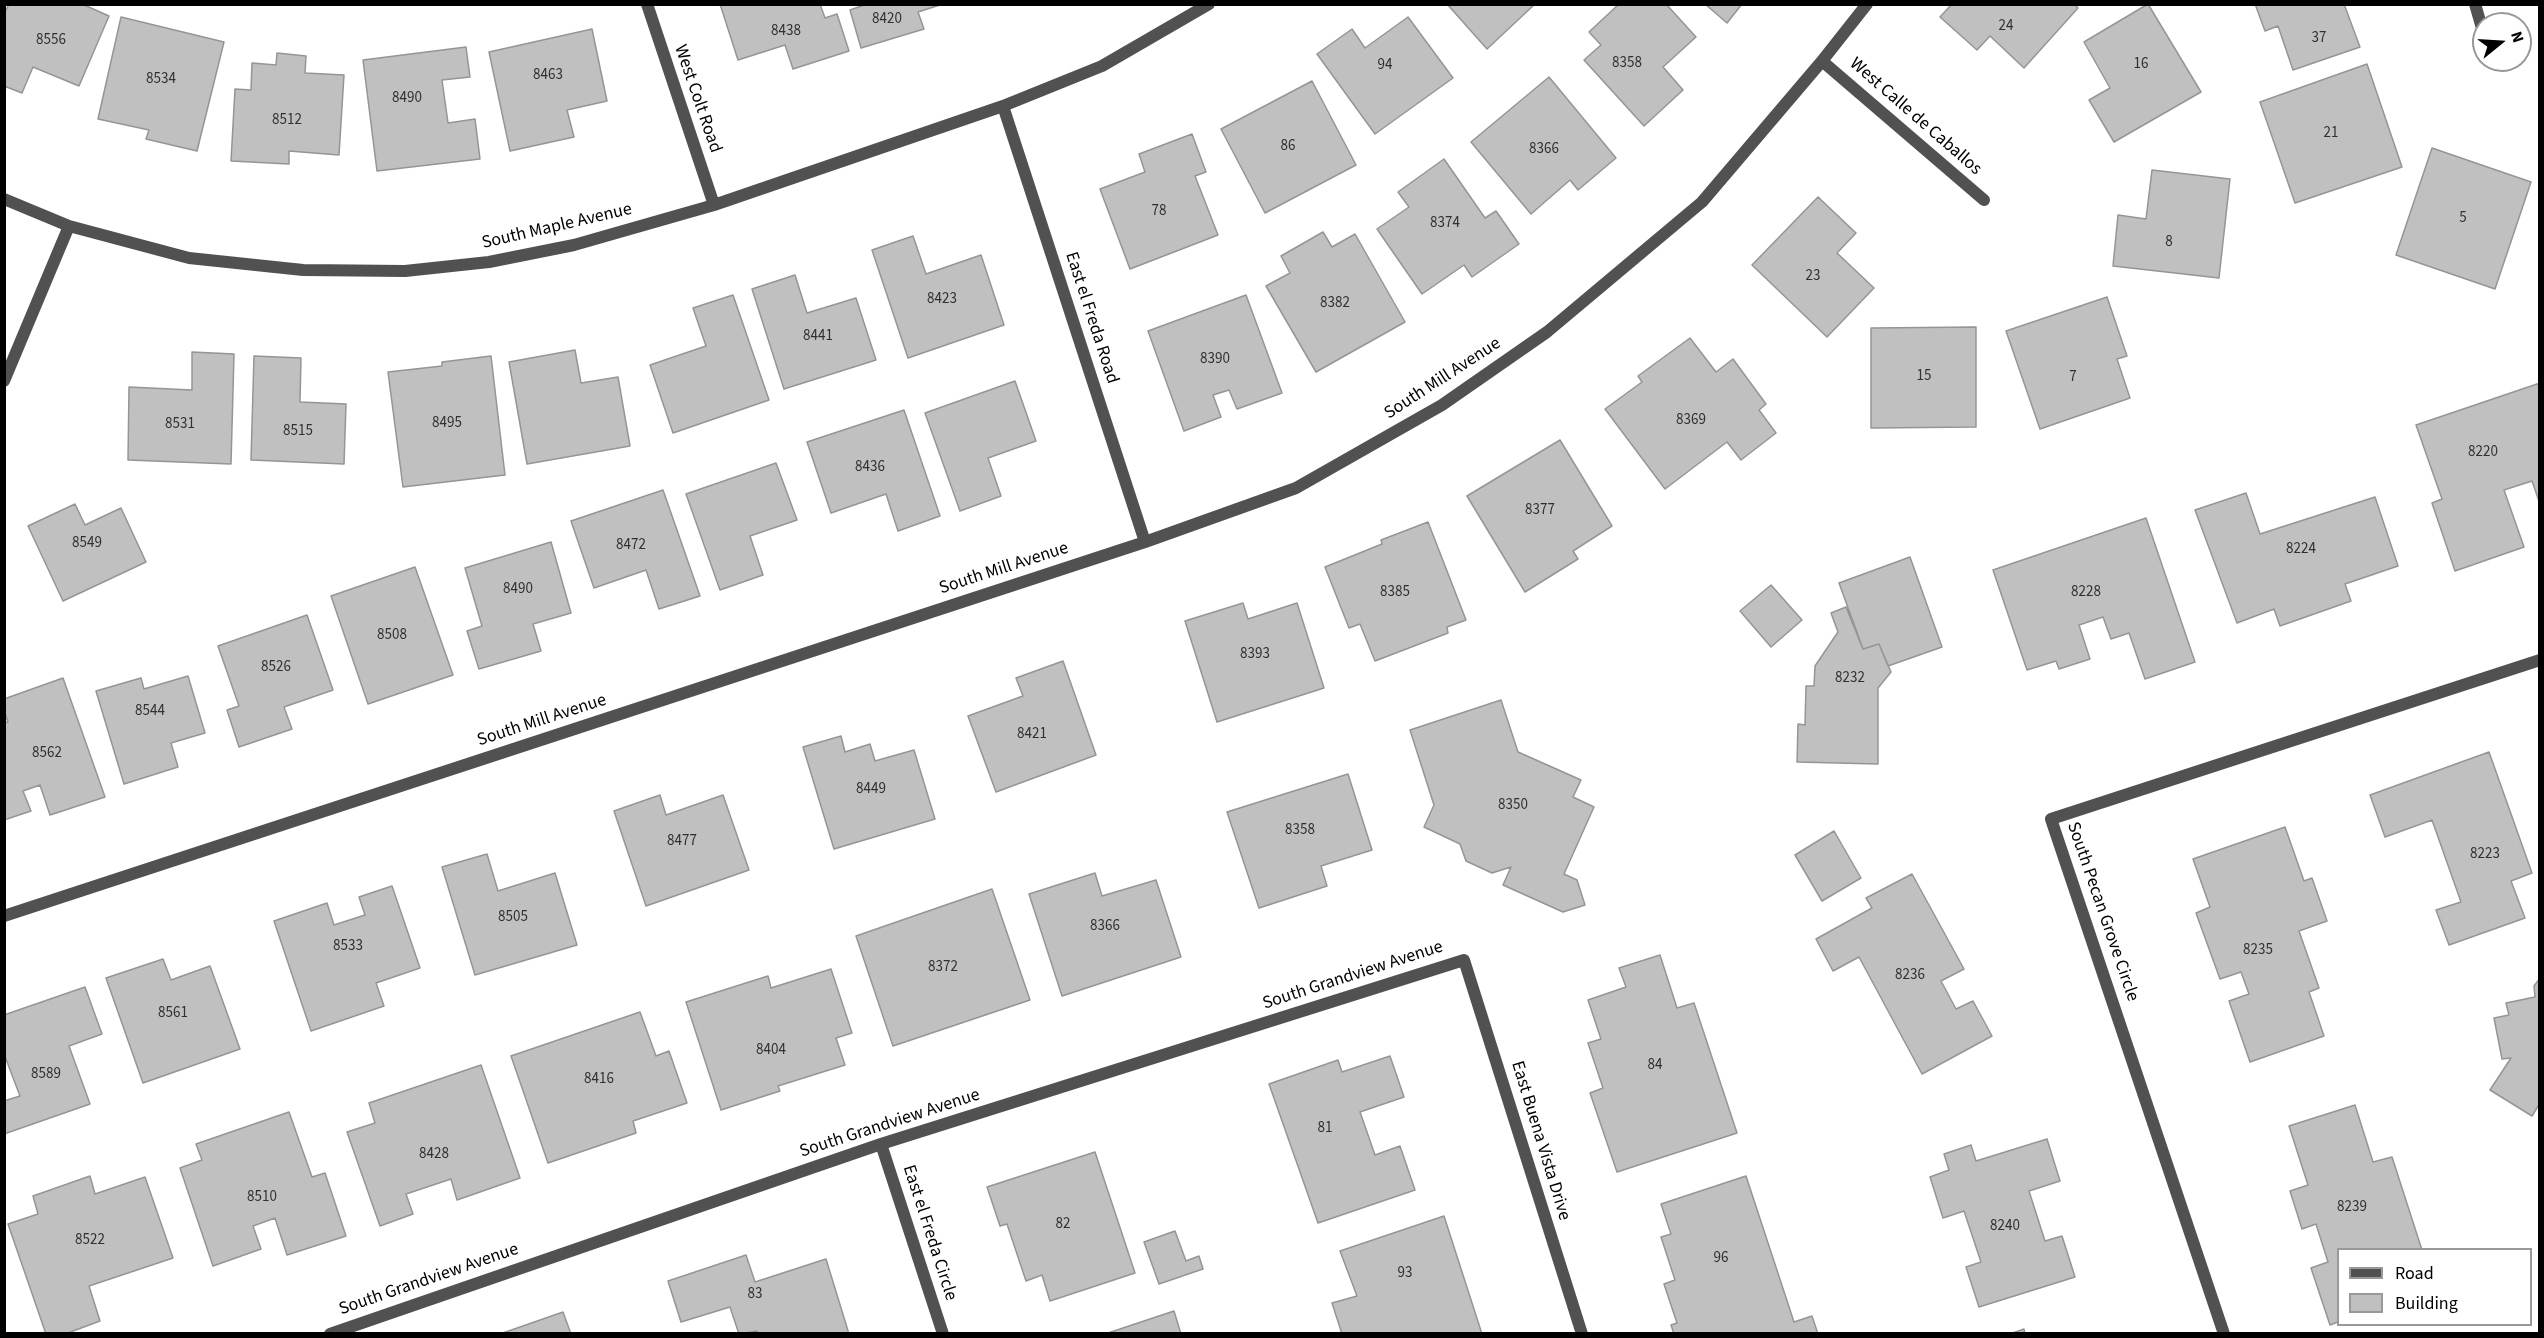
<!DOCTYPE html>
<html>
<head>
<meta charset="utf-8">
<style>
  body { margin:0 }
  #map { position:relative; width:2544px; height:1338px; overflow:hidden; background:#fff; font-family:"Source Sans 3",sans-serif }
  canvas { display:block }
  .frame { position:absolute; inset:0; border:6px solid #000; pointer-events:none }
  .legend { position:absolute; left:2337px; top:1248px; width:195px; height:78px; box-sizing:border-box; background:#fff; border:2px solid #999; margin:0; padding:8px 10px; list-style:none; font-size:18px; color:#000 }
  .legend li { display:flex; align-items:center; gap:12px; height:30px }
  .legend b { width:30px; border:2px solid #999 }
  .north { position:absolute; left:2472px; top:12px; width:60px; height:60px; box-sizing:border-box; background:#fff; border:2px solid #999; border-radius:50%; rotate:72deg; font-size:16px; font-weight:700; line-height:24px; text-align:center; color:#000 }
  .north::after { content:''; display:block; margin:auto; width:21px; height:27px; background:#000; clip-path:polygon(50% 0,100% 100%,50% 72%,0 100%) }
</style>
</head>
<body>
<div id="map">
<canvas width="2544" height="1338"></canvas>
<div class="frame"></div>
<ul class="legend">
<li><b style="height:8px;background:#515151"></b>Road</li>
<li><b style="height:16px;background:#c0c0c0"></b>Building</li>
</ul>
<div class="north">N</div>
</div>
<script>
const g = document.querySelector('canvas').getContext('2d');
g.lineJoin = 'round';
function fillPath(path, color) { g.fillStyle = color; g.fill(path, 'evenodd'); }
function stroke(path, color, width, dash) { g.strokeStyle = color; g.lineWidth = width; g.lineCap = dash ? 'butt' : 'round'; g.setLineDash(dash || []); g.stroke(path); }
function label(font, color, halo, rows, align = 'center') {
  g.font = font + ' "Source Sans 3",sans-serif'; g.lineWidth = 6; g.setLineDash([]); g.textBaseline = 'middle'; g.strokeStyle = halo; g.fillStyle = color; for (const [text, x, y, turn = 0] of rows) {
    g.save(); g.translate(x, y); g.rotate((+turn || 0) * Math.PI / 180); g.textAlign = isNaN(turn) ? turn : align; if (halo) g.strokeText(text, 0, 0); g.fillText(text, 0, 0); g.restore();
  }
}
const building = new Path2D(`
  M9 4H82L109 16 79 86 33 67 22 93 4 86V14Z
  M720 4H820L825 18 837 14 849 51 793 69 785 45 738 60Z
  M867 4H943L918 12 924 29 861 48 850 10Z
  M1447 4H1535L1487 49Z
  M1619 4H1666L1696 37 1663 67 1683 90 1644 126 1584 60 1601 45 1589 32Z
  M1705 4H1742L1727 23Z
  M1952 4H2074L2078 8 2024 68 1990 36 1977 50 1940 17Z
  M2148 4 2201 92 2114 142 2089 100 2110 88 2084 42Z
  M2255 4H2344L2360 47 2293 70 2278 26 2265 31Z
  M121 17 224 42 197 151 146 139 149 130 98 119Z
  M1408 17 1453 78 1375 134 1317 54 1352 29 1365 48Z
  M592 29 607 101 567 110 574 137 510 151 489 52Z
  M466 47 470 77 442 80 448 123 475 119 480 159 377 171 363 60Z
  M277 53 306 56 305 73 344 75 339 155 289 151V164L231 161 235 89 251 90 252 63 276 65Z
  M2367 64 2402 167 2295 203 2260 102Z
  M1549 77 1616 158 1578 190 1570 180 1531 214 1471 142Z
  M1312 81 1356 165 1265 213 1221 129Z
  M1192 134 1206 172 1195 176 1218 235 1130 269 1100 189 1145 172 1139 154Z
  M2432 148 2531 182 2495 289 2396 255Z
  M1444 159 1485 218 1496 211 1519 244 1472 277 1464 265 1422 294 1377 229 1409 207 1398 192Z
  M2152 170 2230 179 2219 278 2113 266 2118 215 2146 219Z
  M1818 197 1856 233 1837 253 1874 288 1827 337 1752 265Z
  M1323 232 1332 247 1355 234 1405 322 1316 372 1266 286 1290 273 1281 256Z
  M913 236 926 274 981 255 1004 325 908 358 872 250Z
  M795 275 807 313 856 298 876 360 784 389 752 289Z
  M733 295 769 400 673 433 650 365 706 346 693 308Z
  M1246 295 1282 393 1237 409 1229 390 1213 395 1221 417 1184 431 1148 331Z
  M2107 297 2127 356 2117 359 2130 398 2040 429 2006 331Z
  M1976 327V427L1871 428V328Z
  M1690 338 1716 372 1733 359 1766 404 1759 410 1776 433 1741 460 1727 442 1665 489 1605 409 1642 382 1638 376Z
  M575 350 581 383 618 377 630 446 527 464 509 362Z
  M192 352 234 354 231 464 128 460 129 387 192 390Z
  M254 356 301 358 300 402 346 404 344 464 251 460Z
  M491 356 505 475 403 487 388 372 442 366V362Z
  M1015 381 1036 441 988 458 1001 496 960 511 925 413Z
  M2540 383V504L2532 481 2504 490 2524 547 2455 571 2432 503 2442 499 2416 425Z
  M904 410 940 516 898 531 886 494 831 513 807 442Z
  M1560 440 1612 526 1573 551 1578 559 1525 592 1467 496Z
  M776 463 797 520 750 536 763 575 720 590 686 494Z
  M663 490 700 596 659 609 646 570 594 588 571 521Z
  M2246 493 2260 534 2375 497 2398 566 2345 584 2351 601 2280 626 2274 609 2237 623 2195 510Z
  M75 504 85 525 121 508 146 562 63 601 28 526Z
  M2146 518 2195 662 2145 679 2129 633 2111 639 2103 617 2079 625 2090 659 2059 669 2056 661 2027 670 1993 570Z
  M1428 522 1466 620 1447 627 1448 633 1375 661 1360 624 1349 628 1325 567 1382 544 1381 540Z
  M551 542 571 613 533 624 541 651 479 669 467 631 482 626 465 568Z
  M1910 557 1942 647 1888 666 1879 644 1863 649 1839 583Z
  M415 567 453 675 368 704 331 596Z
  M1771 585 1802 620 1771 647 1740 611Z
  M1243 603 1248 619 1297 603 1324 688 1217 722 1185 621Z
  M1846 607 1863 649 1879 644 1891 672 1878 688V764L1797 762 1798 724 1805 725 1806 686H1814L1815 666 1838 632 1831 613Z
  M307 615 333 690 284 707 292 729 239 747 227 710 239 706 218 646Z
  M1063 661 1096 755 996 792 968 716 1023 696 1016 678Z
  M188 676 205 733 171 743 178 767 124 784 96 691 141 678 144 689Z
  M63 678 105 797 50 815 40 785 23 791 31 811 4 820V723L8 722 4 710V699Z
  M1501 700 1518 752 1581 780 1573 797 1594 807 1564 874 1577 880 1585 905 1563 912 1503 885 1511 867 1492 873 1466 861 1460 844 1424 827 1434 805 1410 730Z
  M841 736 845 752 870 744 875 761 914 750 935 819 834 849 803 747Z
  M2489 752 2532 873 2511 881 2525 918 2449 945 2436 910 2461 902 2432 820 2385 837 2370 795Z
  M1348 774 1372 850 1321 866 1327 886 1259 908 1227 812Z
  M660 795 666 815 723 795 749 870 646 906 614 811Z
  M2285 827 2304 881 2312 878 2327 921 2299 931 2319 988 2309 992 2324 1036 2250 1062 2229 1001 2249 994 2241 972 2220 979 2196 913 2210 907 2193 859Z
  M1834 831 1861 878 1822 901 1795 855Z
  M487 854 498 891 555 873 577 945 475 975 442 867Z
  M1095 873 1102 896 1156 880 1181 957 1062 996 1029 894Z
  M1912 874 1964 969 1941 981 1956 1009 1973 1001 1992 1036 1922 1074 1859 957 1833 971 1816 939 1872 908 1866 898Z
  M392 886 420 968 376 983 384 1006 311 1031 274 921 327 903 334 925 365 915 359 897Z
  M992 889 1030 1000 893 1046 856 936Z
  M1660 955 1677 1008 1694 1003 1737 1133 1617 1172 1590 1093 1603 1088 1588 1043 1601 1039 1588 1000 1626 987 1619 968Z
  M163 959 171 980 210 966 240 1049 143 1083 106 978Z
  M831 969 852 1033 836 1038 845 1065 778 1086 780 1091 721 1110 686 1002 768 976 771 988Z
  M2540 978V1103L2532 1116 2490 1090 2511 1058 2502 1059 2494 1018 2509 1015 2506 1003 2535 997 2534 986Z
  M85 987 102 1034 69 1046 90 1104 4 1134V1101L20 1096 4 1054V1015Z
  M640 1012 656 1056 669 1051 687 1103 633 1121 636 1133 548 1163 511 1056Z
  M1390 1056 1404 1097 1360 1112 1375 1155 1400 1146 1415 1190 1318 1223 1269 1084 1338 1060 1342 1072Z
  M481 1065 520 1178 457 1200 451 1179 406 1194 413 1214 380 1226 347 1132 375 1123 369 1103Z
  M2355 1105 2373 1162 2392 1157 2422 1250H2338V1322L2330 1325 2311 1268 2328 1262 2316 1224 2302 1229 2290 1191 2308 1185 2289 1126Z
  M289 1112 312 1177 325 1173 346 1236 287 1255 275 1218 253 1226 261 1249 213 1266 180 1168 202 1160 196 1144Z
  M2047 1139 2060 1181 2029 1191 2045 1241 2062 1236 2075 1277 1979 1307 1966 1267 1981 1262 1964 1211 1943 1218 1930 1177 1949 1170 1944 1154 1971 1145 1976 1161Z
  M1095 1152 1135 1273 1050 1301 1042 1275 1026 1281 1007 1224 1000 1226 987 1187Z
  M90 1176 95 1194 145 1177 173 1258 89 1286 100 1321 65 1334H46L8 1224 38 1214 33 1196Z
  M1746 1176 1794 1322 1812 1316 1818 1334H1674L1671 1325 1677 1323 1664 1284 1675 1280 1661 1237 1671 1234 1661 1204Z
  M1444 1216 1482 1334H1342L1332 1303 1357 1296 1340 1251Z
  M1175 1231 1186 1261 1199 1256 1203 1269 1159 1284 1144 1242Z
  M746 1255 755 1282 826 1259 849 1334H758L757 1331 739 1334 730 1307 681 1322 668 1281Z
  M1174 1311 1181 1334H1105Z
  M563 1312 571 1334H500Z
  M2024 1329 2025 1334H2010Z`);
fillPath(building, '#c0c0c0');
stroke(building, '#959595', 1.5);
stroke(new Path2D(`
  M647 4 714 205
  M2475 4 2484 35
  M1822 61 1984 200
  M1003 106 1145 542
  M4 199 69 226 189 258 303 270 405 271 489 262 574 245 714 205 1003 106 1102 66 1209 4
  M4 381 69 226
  M4 916 1145 542 1296 488 1442 405 1547 332 1702 202 1822 61 1867 4
  M881 1144 943 1334
  M330 1334 881 1144 1464 960 1582 1334
  M2224 1334 2051 819 2540 660`), '#515151', 12);
label('15px', '#303030', null, [
  ["8420",887,20],
  ["24",2006,27],
  ["8438",786,32],
  ["37",2319,39],
  ["8556",51,41],
  ["8358",1627,64],
  ["16",2141,65],
  ["94",1385,66],
  ["8463",548,76],
  ["8534",161,80],
  ["8490",407,99],
  ["8512",287,121],
  ["21",2331,134],
  ["86",1288,147],
  ["8366",1544,150],
  ["78",1159,212],
  ["5",2463,219],
  ["8374",1445,224],
  ["8",2169,243],
  ["23",1813,277],
  ["8423",942,300],
  ["8382",1335,304],
  ["8441",818,337],
  ["8390",1215,360],
  ["15",1924,377],
  ["7",2073,378],
  ["8369",1691,421],
  ["8495",447,424],
  ["8531",180,425],
  ["8515",298,432],
  ["8220",2483,453],
  ["8436",870,468],
  ["8377",1540,511],
  ["8549",87,544],
  ["8472",631,546],
  ["8224",2301,550],
  ["8490",518,590],
  ["8385",1395,593],
  ["8228",2086,593],
  ["8508",392,636],
  ["8393",1255,655],
  ["8526",276,668],
  ["8232",1850,679],
  ["8544",150,712],
  ["8421",1032,735],
  ["8562",47,754],
  ["8449",871,790],
  ["8350",1513,806],
  ["8358",1300,831],
  ["8477",682,842],
  ["8223",2485,855],
  ["8505",513,918],
  ["8366",1105,927],
  ["8533",348,947],
  ["8235",2258,951],
  ["8372",943,968],
  ["8236",1910,976],
  ["8561",173,1014],
  ["8404",771,1051],
  ["84",1655,1066],
  ["8589",46,1075],
  ["8416",599,1080],
  ["81",1325,1129],
  ["8428",434,1155],
  ["8510",262,1198],
  ["8239",2352,1208],
  ["82",1063,1225],
  ["8240",2005,1227],
  ["8522",90,1241],
  ["96",1721,1259],
  ["93",1405,1274],
  ["83",755,1295]
]);
label('18px', '#000', '#fff', [
  ["West Colt Road",697,99,71],
  ["West Calle de Caballos",1915,117,41],
  ["South Maple Avenue",557,227,-13],
  ["East el Freda Road",1091,318,72],
  ["South Mill Avenue",1443,379,-33],
  ["South Mill Avenue",1004,569,-18],
  ["South Mill Avenue",542,721,-18],
  ["South Pecan Grove Circle",2102,912,71],
  ["South Grandview Avenue",1353,976,-18],
  ["South Grandview Avenue",890,1124,-18],
  ["East Buena Vista Drive",1540,1141,73],
  ["East el Freda Circle",929,1233,72],
  ["South Grandview Avenue",429,1280,-19]
]);
</script>
</body>
</html>
